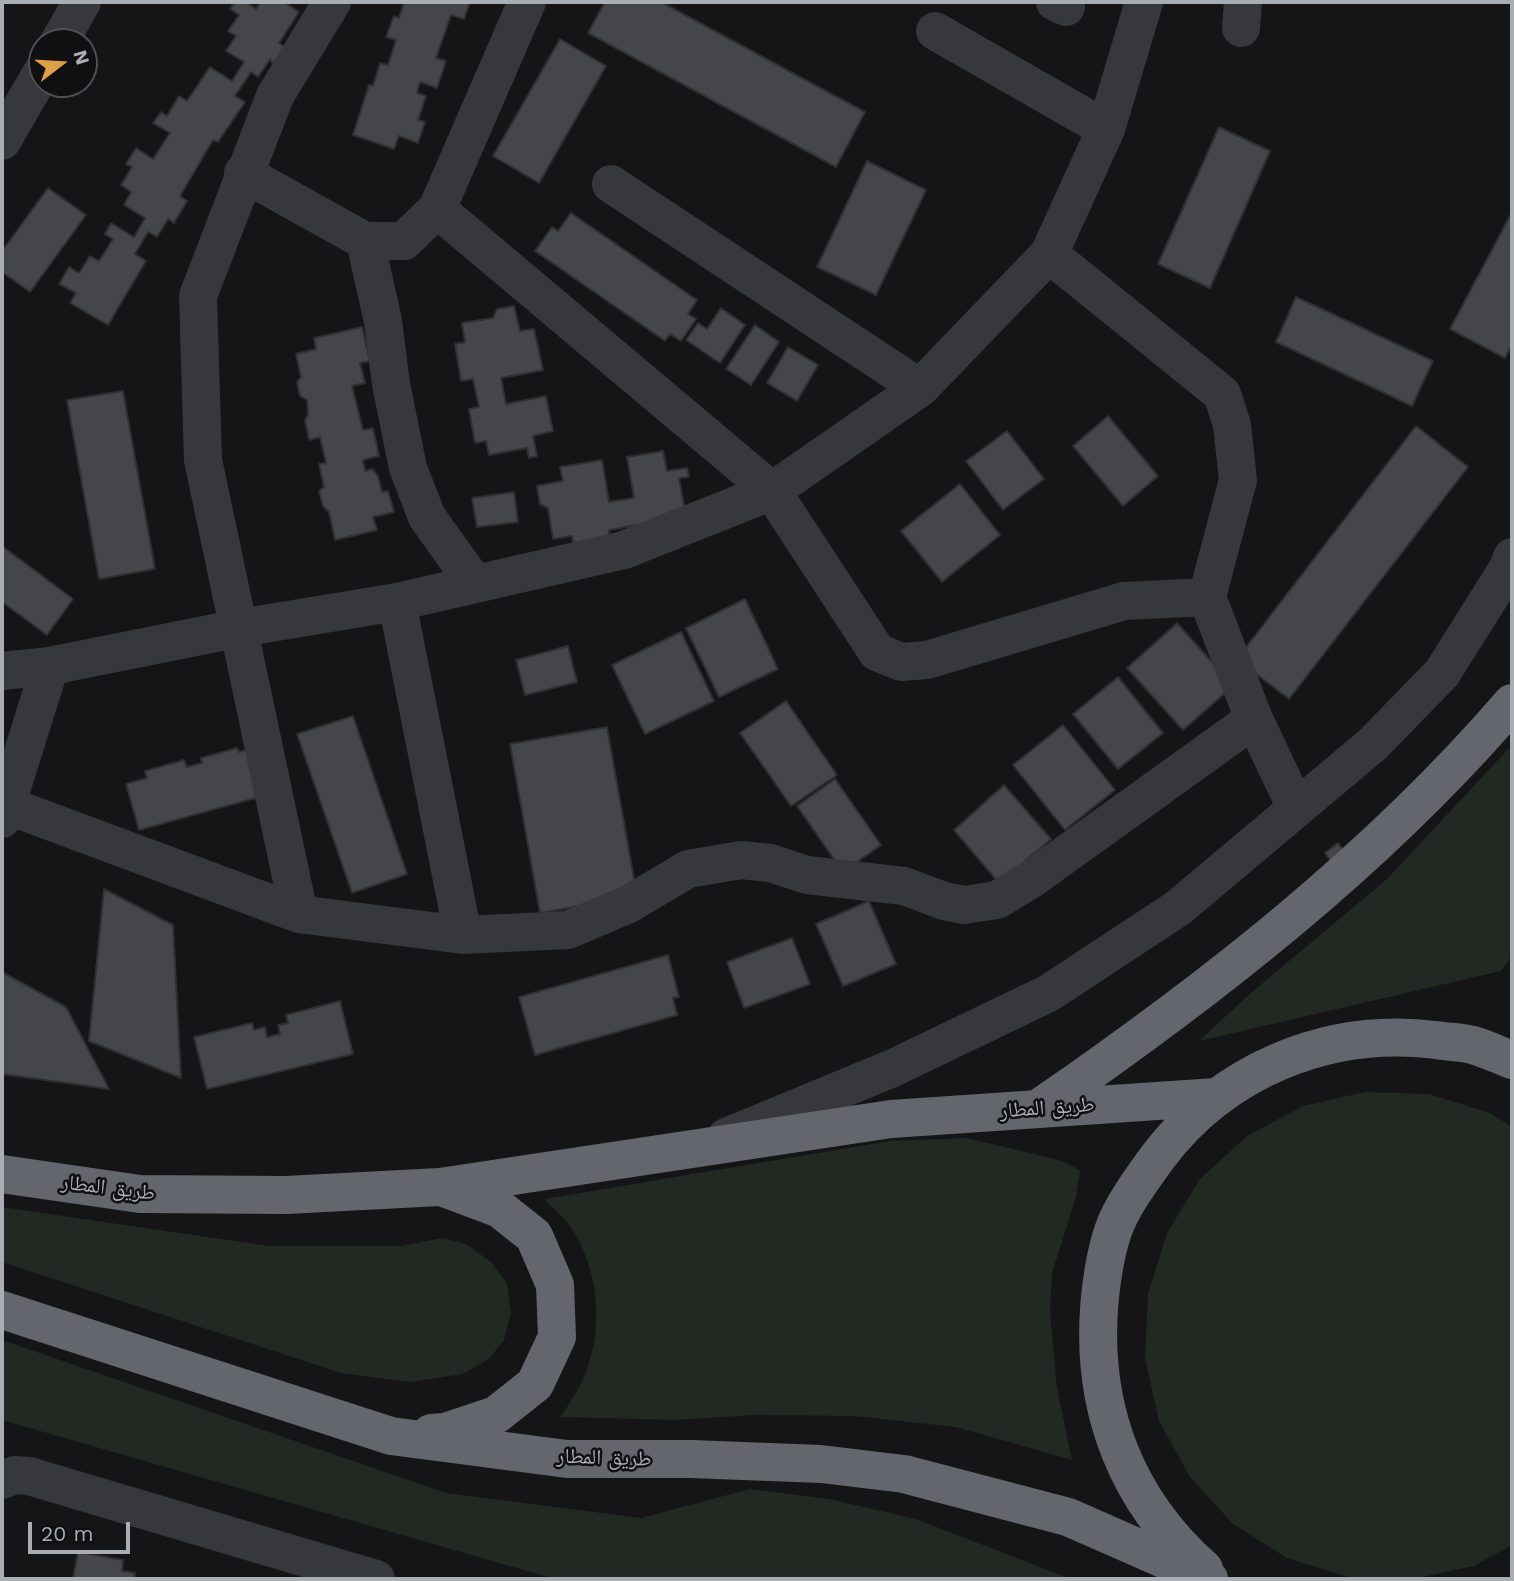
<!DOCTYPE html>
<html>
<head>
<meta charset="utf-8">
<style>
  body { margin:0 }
  #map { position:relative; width:1514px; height:1581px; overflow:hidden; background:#151517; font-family:"Work Sans",sans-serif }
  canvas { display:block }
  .frame { position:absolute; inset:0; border:4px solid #a9aeb5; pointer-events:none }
  .north { position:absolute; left:28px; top:28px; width:70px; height:70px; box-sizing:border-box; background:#101012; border:2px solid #4d4f53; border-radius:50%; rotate:73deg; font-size:19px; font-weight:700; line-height:28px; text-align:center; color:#a9aeb5 }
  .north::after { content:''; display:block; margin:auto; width:24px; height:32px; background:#dda047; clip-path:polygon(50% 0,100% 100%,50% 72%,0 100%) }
  .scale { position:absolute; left:28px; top:1522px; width:102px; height:32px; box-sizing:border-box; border:4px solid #a9aeb5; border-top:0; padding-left:9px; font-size:21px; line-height:24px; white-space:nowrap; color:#a9aeb5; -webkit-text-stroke:5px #101012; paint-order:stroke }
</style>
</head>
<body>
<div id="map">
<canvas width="1514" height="1581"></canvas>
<div class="frame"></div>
<div class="north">N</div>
<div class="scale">20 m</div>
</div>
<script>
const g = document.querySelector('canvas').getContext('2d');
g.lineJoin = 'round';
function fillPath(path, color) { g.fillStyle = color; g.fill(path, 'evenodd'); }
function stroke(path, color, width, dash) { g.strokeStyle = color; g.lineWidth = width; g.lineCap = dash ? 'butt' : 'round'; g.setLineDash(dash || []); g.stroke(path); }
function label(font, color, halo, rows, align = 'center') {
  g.font = font + ' "Work Sans","Noto Naskh Arabic",sans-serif'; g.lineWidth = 5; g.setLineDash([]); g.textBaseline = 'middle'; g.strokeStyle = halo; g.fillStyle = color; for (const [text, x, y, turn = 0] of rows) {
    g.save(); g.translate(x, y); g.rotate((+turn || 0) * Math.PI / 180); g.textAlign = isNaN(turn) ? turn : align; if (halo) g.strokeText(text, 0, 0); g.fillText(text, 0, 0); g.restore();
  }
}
fillPath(new Path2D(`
  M1512 745V956L1501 971 1199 1041 1252 992 1387 879Z
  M1365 1092 1429 1094 1490 1113 1512 1127V1545L1474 1566 1413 1579 1348 1577 1287 1558 1233 1524 1190 1477 1159 1421 1145 1358 1148 1294 1167 1233 1200 1179 1247 1136 1303 1106Z
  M967 1138 1059 1160 1080 1170 1076 1197 1052 1273 1050 1312 1057 1388 1072 1460 956 1427 854 1416 756 1415 675 1420 560 1417C567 1407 575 1396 580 1385 605 1337 601 1271 570 1226 563 1216 552 1208 544 1199L890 1141Z
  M2 1207 269 1246H401L443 1238 466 1244 491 1262 507 1283 511 1312 504 1340 489 1359 463 1374 410 1382 341 1373 2 1262Z
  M2 1340 446 1493 641 1518 750 1489 829 1499 916 1519 1071 1579H555L2 1420Z`), '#222822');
const building = new Path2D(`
  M235 2H246L256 9 261 2H284L299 12 279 43 285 47 273 64 270 59 258 77 251 72 235 96 245 102 218 142 213 140 180 196 187 201 174 223 168 219 157 237 148 232 135 254 146 261 108 325 70 303 76 293 59 284 69 267 79 273 90 256 99 261 113 239 105 234 111 223 134 237 145 218 124 205 131 192 121 185 132 167 126 164 136 148 153 159 170 133 153 123 161 112 167 116 179 96 187 101 210 67 232 81 244 62 226 51 236 36 228 31 239 15 230 9Z
  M404 2H470L464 19 451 15 436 58 446 61 437 88 420 82 417 93 426 96 418 120 425 122 418 143 399 136 394 149 353 135 369 85 373 86 380 63 388 65 396 40 386 37 394 16 399 18Z
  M605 2H661L865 112 836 167 588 33Z
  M560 39 606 66 539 183 493 156Z
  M1219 127 1270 151 1210 288 1158 264Z
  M867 161 926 190 876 295 817 267Z
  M48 188 86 215 30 292 2 272V251Z
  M1512 212V344L1505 358 1450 329Z
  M571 213 697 300 688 314 696 319 681 341 670 334 665 341 535 251 552 227 558 231Z
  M1296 297 1433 361 1412 406 1276 342Z
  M514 306 520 331 534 329 543 370 501 378 506 404 546 396 553 431 533 436 537 456 529 458 527 448 489 455 486 441 475 443 469 409 479 407 473 379 461 381 455 344 465 342 462 323 493 318 497 309Z
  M721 308 745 325 720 363 686 340 698 323 707 329Z
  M755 325 779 342 751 385 726 369Z
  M362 327 370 361 360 363 365 383 352 386 363 430 373 428 379 456 363 460 365 471 372 469 378 476 382 492 388 491 394 512 373 517 377 530 335 540 329 512 323 506 319 491 324 487 319 464 326 463 320 437 309 440 305 420 308 415 307 400 300 396 297 382 301 377 296 354 316 349 314 338Z
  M788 347 818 365 797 401 767 383Z
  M123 391 155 569 99 579 67 400Z
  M1108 416 1158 476 1123 506 1073 446Z
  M1416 426 1468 467 1289 699 1237 659Z
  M1007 431 1044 479 1003 510 966 461Z
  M663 451 667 471 687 468 689 477 679 478 686 516 609 530 610 542 574 547 572 536 553 539 548 508 540 504 537 486 563 481 560 467 602 460 609 502 634 498 627 457Z
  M960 484 1000 535 942 582 901 531Z
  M514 492 518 522 477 527 472 498Z
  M2 546 73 599 47 635 2 602Z
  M745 599 778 669 719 697 686 628Z
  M1177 623 1233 686 1183 730 1127 668Z
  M681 632 714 701 645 734 612 665Z
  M568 646 577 682 525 695 516 660Z
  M1118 677 1163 733 1118 769 1073 714Z
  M786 701 837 775 791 806 740 733Z
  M353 716 407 874 352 893 297 734Z
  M1063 725 1115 790 1065 830 1013 765Z
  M607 727 637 896 540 913 510 744Z
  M257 747 270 794 139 830 126 784 147 778 145 771 184 760 187 767 202 763 201 758 237 748 239 752Z
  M835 779 881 845 843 872 797 806Z
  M1004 785 1051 839 999 883 954 830Z
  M1338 843 1348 856 1335 867 1325 853Z
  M104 889 173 925 181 1078 89 1041Z
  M869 901 896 964 843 986 816 924Z
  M792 938 810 984 744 1008 727 962Z
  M668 955 679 997 673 998 677 1015 535 1055 519 997Z
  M2 972 66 1007 109 1089 2 1074Z
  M340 1001 353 1054 207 1089 194 1037 252 1023 254 1030 265 1027 267 1037 280 1034 278 1025 288 1023 286 1015Z
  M78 1552 123 1560 122 1571 135 1573 134 1579H73Z`);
fillPath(building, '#444649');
stroke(building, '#303033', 2);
stroke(new Path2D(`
  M1055 2 1066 7
  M1241 28 1243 2
  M935 31 1106 129
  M59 42 82 2
  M2 141 42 72
  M243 173 365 241H404L437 209 527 2
  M611 184 920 388
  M437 209 772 491 877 652 901 662 927 660 1124 601 1207 597
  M365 241 383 321 391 384 408 468 427 517 475 584
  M1049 254 1222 394 1232 425 1238 480 1207 597 1254 719 1296 808
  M397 602 463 935 568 930 629 904 688 869 741 860 770 863 807 875 904 886 944 901 964 905 997 900 1030 880 1254 719
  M2 671 50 666 240 628 397 602 624 550 772 491 920 388 1049 254 1106 129 1144 2
  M6 805 299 914 463 935
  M2 819 50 666
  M299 914 203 460 198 296 275 96 332 2
  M726 1137 893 1068 1049 993 1178 908 1373 744 1442 673 1508 568 1512 557
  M2 1480 15 1475 29 1476 376 1579`), '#37383b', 38);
stroke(new Path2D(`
  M1039 1108C1210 990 1376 861 1512 703
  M2 1174 140 1194 286 1195 440 1187 891 1119 1216 1097
  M2 1310 391 1436 567 1459H691L821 1464 904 1474 1068 1517 1209 1579
  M431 1433 445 1432 496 1415 535 1384 557 1337 555 1285 534 1236 500 1209 444 1188
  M1204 1569C1127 1501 1092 1411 1099 1309 1101 1283 1105 1255 1113 1231 1121 1207 1142 1179 1157 1158 1222 1071 1327 1026 1436 1040 1448 1042 1461 1042 1473 1045 1486 1049 1499 1055 1512 1060`), '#63666c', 38);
label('21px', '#a9aeb5', '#101012', [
  ["طريق المطار",1047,1108,-4],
  ["طريق المطار",108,1188,7],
  ["طريق المطار",604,1458,2]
]);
</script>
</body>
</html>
